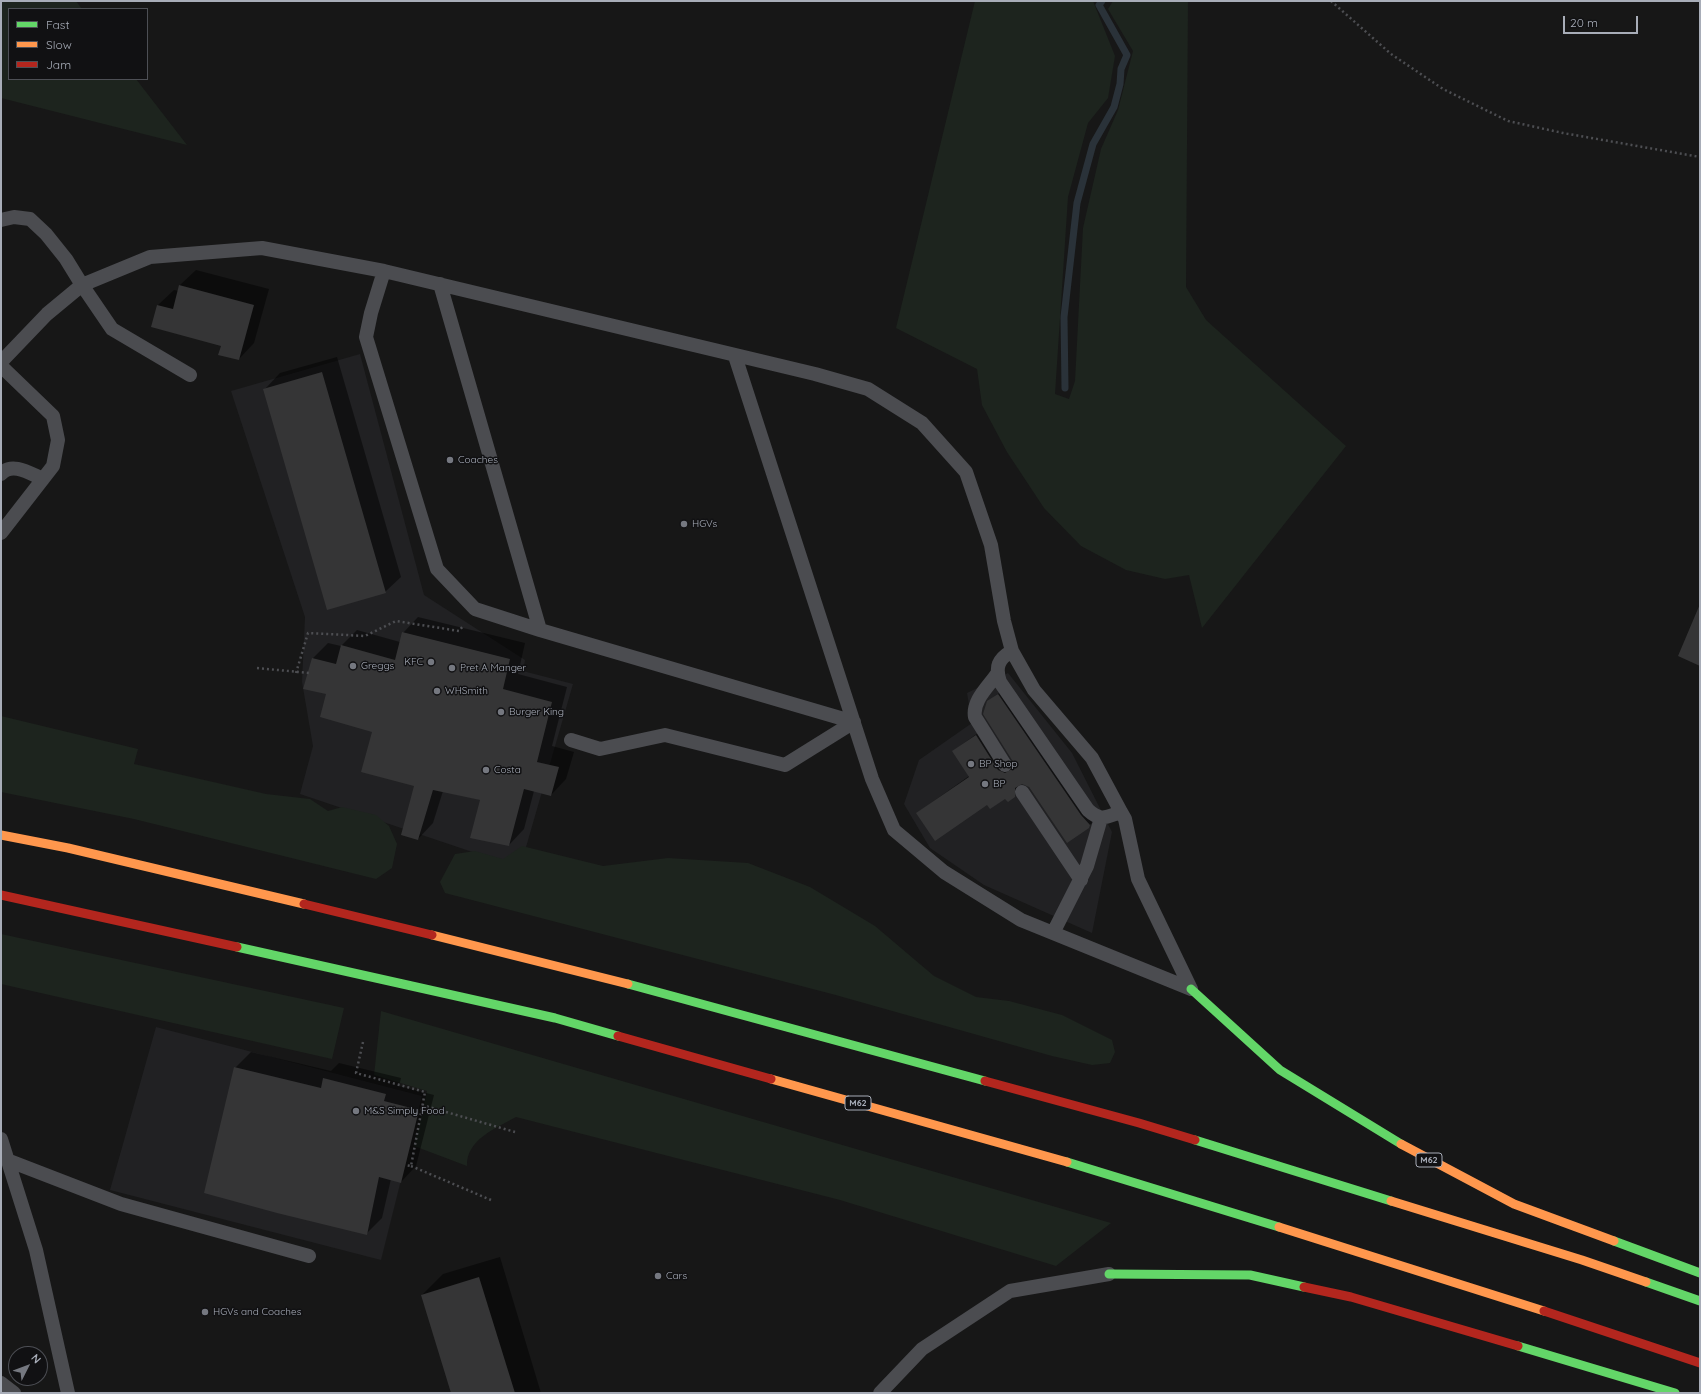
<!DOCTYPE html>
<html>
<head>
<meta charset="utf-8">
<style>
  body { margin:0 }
  #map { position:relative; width:1701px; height:1394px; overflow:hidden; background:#171717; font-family:Quicksand,sans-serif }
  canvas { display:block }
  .frame { position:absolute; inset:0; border:2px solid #a8adb8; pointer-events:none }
  .legend { position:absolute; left:8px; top:8px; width:140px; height:72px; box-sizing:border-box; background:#111113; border:1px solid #4d4f55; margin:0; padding:5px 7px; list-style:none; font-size:12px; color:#a8adb8 }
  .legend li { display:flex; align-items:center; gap:8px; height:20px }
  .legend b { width:20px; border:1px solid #4d4f55 }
  .north { position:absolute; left:8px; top:1346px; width:40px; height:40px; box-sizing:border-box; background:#111113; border:1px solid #4d4f55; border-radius:50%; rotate:48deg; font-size:11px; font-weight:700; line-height:16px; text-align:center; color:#a8adb8 }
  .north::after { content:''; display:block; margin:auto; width:14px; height:18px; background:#757880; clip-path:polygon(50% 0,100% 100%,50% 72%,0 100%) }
  .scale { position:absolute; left:1563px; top:16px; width:75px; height:18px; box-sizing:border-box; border:2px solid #a8adb8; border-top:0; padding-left:5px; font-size:12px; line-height:14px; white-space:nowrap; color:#a8adb8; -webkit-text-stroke:3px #111113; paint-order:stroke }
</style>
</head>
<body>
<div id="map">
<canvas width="1701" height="1394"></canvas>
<div class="frame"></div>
<ul class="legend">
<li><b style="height:5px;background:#63d668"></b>Fast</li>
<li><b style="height:5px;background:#ff974d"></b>Slow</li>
<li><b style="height:5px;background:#b3261e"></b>Jam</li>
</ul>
<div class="north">N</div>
<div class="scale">20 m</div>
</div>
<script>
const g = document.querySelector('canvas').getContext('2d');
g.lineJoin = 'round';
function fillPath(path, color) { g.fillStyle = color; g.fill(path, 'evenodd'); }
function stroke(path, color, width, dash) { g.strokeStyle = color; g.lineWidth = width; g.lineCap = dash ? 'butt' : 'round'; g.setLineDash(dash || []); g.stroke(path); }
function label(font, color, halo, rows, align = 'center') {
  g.font = font + ' Quicksand,sans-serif'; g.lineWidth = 3; g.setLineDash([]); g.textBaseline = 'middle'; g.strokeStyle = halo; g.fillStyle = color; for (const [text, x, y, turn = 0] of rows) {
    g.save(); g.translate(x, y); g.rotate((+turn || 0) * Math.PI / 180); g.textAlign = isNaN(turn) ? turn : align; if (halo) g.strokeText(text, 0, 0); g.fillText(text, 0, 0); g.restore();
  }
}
fillPath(new Path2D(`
  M360 354 424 595 525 660 523 671 573 684 520 868 300 794 313 746 302 682 305 617 231 391Z
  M1008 673 1072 753 1112 832 1092 933 984 885 930 848 904 804 919 760 972 723 967 693Z
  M156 1027 422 1096 381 1260 110 1190Z`), '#212123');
fillPath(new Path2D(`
  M1 1H76L82 9H9V79H136L187 145 1 98Z
  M975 1H1093L1115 56 1108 98 1088 123 1068 197 1055 394 1069 399 1075 381 1083 228 1101 149 1118 110 1133 51 1108 9 1113 1H1188L1186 287 1206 320 1346 446 1202 628 1189 575 1165 579 1126 570 1081 546 1044 508 1007 452 982 405 977 369 896 328Z
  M1 716 138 749 134 764 266 794 310 799 328 811 342 807 376 815 389 826 397 844 392 868 376 879 134 819 1 792Z
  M522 846 603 866 668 858 748 863 810 887 875 926 934 976 976 997 1009 1001 1062 1015 1112 1040 1115 1052 1110 1063 1092 1065 1052 1056 832 994 445 893 440 882 455 854 475 851 503 859Z
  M1 934 344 1008 332 1059 1 984Z
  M381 1011 1111 1223 1056 1266 840 1200 516 1117C496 1128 466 1140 467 1166L414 1146 427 1091 374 1075Z`), '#1d241e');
fillPath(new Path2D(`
  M196 270 269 289 254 343 239 359 222 345 152 327 158 305 174 290 179 291 180 285Z
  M337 357 401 577 385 592 265 389 280 373Z
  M418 617 525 643 518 674 567 687 552 746 574 752 566 779 551 795 534 791 524 829 509 845 481 800 443 791 433 823 418 839 415 786 373 731 327 694 313 658 328 643 341 646 357 630 400 642 403 633Z
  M1004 689 1095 821 1067 842 1027 784H1020V790L1014 796 987 803 917 813 969 776 953 751 982 730 1004 764 1011 768 1013 767V760L988 702Z
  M251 1052 331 1071 339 1063 401 1078 399 1086 434 1095 416 1166 401 1182 391 1179 382 1218 366 1234 235 1068Z
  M500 1257 541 1393H452L422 1295 443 1274Z`), '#0007');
stroke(new Path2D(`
  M1065 388 1064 317 1077 203 1093 144 1114 107 1120 84 1121 69 1127 55 1099 5 1102 1`), '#2a3239', 7);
fillPath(new Path2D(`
  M179 285 254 305 239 360 218 355 221 346 151 327 157 305 173 309Z
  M322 372 386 593 327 610 263 389Z
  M1700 604V666L1678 656Z
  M402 632 510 659 503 689 552 702 537 762 559 767 551 796 524 789 509 846 470 838 480 800 433 790 418 840 401 835 414 786 361 772 372 732 320 717 326 694 303 689 312 658 336 664 341 645 395 660Z
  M998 694 1081 815 1090 825 1089 828 1067 843 1029 787 1022 784 1015 788V797L1008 802 1005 799 990 809 987 805 935 841 916 813 969 777 952 751 976 735 998 770 1005 773 1012 769V760L983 714 987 701Z
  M234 1067 321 1088 323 1078 386 1094 384 1101 419 1110 401 1183 379 1177 367 1235 277 1213 204 1193Z
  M479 1277 515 1393H451L421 1295Z`), '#353536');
stroke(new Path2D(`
  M1331 1 1391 54 1443 89 1508 121 1563 133 1700 157
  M257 668 309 673
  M296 673 308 633 365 636 396 621 459 631 463 626
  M363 1042 356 1073 425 1092 411 1166 405 1165
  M422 1105 515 1132
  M411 1166 491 1200`), '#4d4e52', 2.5, [2, 3]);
stroke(new Path2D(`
  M1 220 14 217 30 219 46 234 66 259 82 285 112 329 190 375
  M384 271 371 313 366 337 437 569 475 609 540 630
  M440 284 540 630 854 722
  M735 356 872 779 894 830 944 872 1021 920 1191 989
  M1 362 47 314 82 285 150 257 262 248 384 271 815 374 868 389 922 423 966 472 991 545 1004 621 1012 651 1034 690 1092 758 1121 812 1125 819 1138 879 1191 989
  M1 366 53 416 58 440 53 466 1 533
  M1 474C12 461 31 474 43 479
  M1012 651C998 659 995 667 1000 682L1088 810C1101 822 1106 817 1121 812
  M997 674C988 687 972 701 975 717L1005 765
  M571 740 600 749 665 735 785 765 854 722
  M1022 792 1081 880
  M1053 933 1087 866 1101 818
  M1 1139 36 1250 68 1393
  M7 1160 121 1204 309 1256
  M1 1383 14 1393
  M880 1393 922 1349 1010 1291 1109 1274`), '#4b4c50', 14);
stroke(new Path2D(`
  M237 947 555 1018 618 1036
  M628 984 985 1081
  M1191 989 1280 1070 1401 1144
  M1195 1140 1391 1201
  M1067 1162 1279 1227
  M1614 1241 1700 1273
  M1109 1274 1250 1275 1304 1287
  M1646 1282 1700 1301
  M1518 1346 1675 1393`), '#63d668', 9);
stroke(new Path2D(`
  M1 835 68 848 304 904
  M432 935 628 984
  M771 1079 1067 1162
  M1401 1144 1514 1204 1614 1241
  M1391 1201 1582 1260 1646 1282
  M1279 1227 1544 1311`), '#ff974d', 9);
stroke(new Path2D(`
  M1 895 237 947
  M304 904 432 935
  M618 1036 771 1079
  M985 1081 1139 1123 1195 1140
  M1304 1287 1351 1297 1518 1346
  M1544 1311 1700 1363`), '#b3261e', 9);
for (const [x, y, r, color] of [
  [450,460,4,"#757880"],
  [684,524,4,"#757880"],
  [431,662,4,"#757880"],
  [353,666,4,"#757880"],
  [452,668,4,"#757880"],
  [437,691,4,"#757880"],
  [501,712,4,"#757880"],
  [971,764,4,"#757880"],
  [486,770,4,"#757880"],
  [985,784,4,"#757880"],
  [356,1111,4,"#757880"],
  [658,1276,4,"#757880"],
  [205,1312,4,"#757880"]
]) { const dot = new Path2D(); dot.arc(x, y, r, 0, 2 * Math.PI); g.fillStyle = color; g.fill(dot); stroke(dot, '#111113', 1.5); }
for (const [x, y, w] of [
  [858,1103,26],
  [1429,1160,26]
]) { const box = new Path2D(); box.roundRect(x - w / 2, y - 7, w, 14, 3); g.fillStyle = '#111113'; g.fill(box); stroke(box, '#a8adb8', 1); }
label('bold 9px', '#a8adb8', null, [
  ["M62",858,1103],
  ["M62",1429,1160]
]);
label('10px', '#a8adb8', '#111113', [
  ["Coaches",458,460],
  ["HGVs",692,524],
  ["KFC",423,662,"right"],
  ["Greggs",361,666],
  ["Pret A Manger",460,668],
  ["WHSmith",445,691],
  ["Burger King",509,712],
  ["BP Shop",979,764],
  ["Costa",494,770],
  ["BP",993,784],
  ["M&S Simply Food",364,1111],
  ["Cars",666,1276],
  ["HGVs and Coaches",213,1312]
], 'left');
</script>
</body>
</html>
